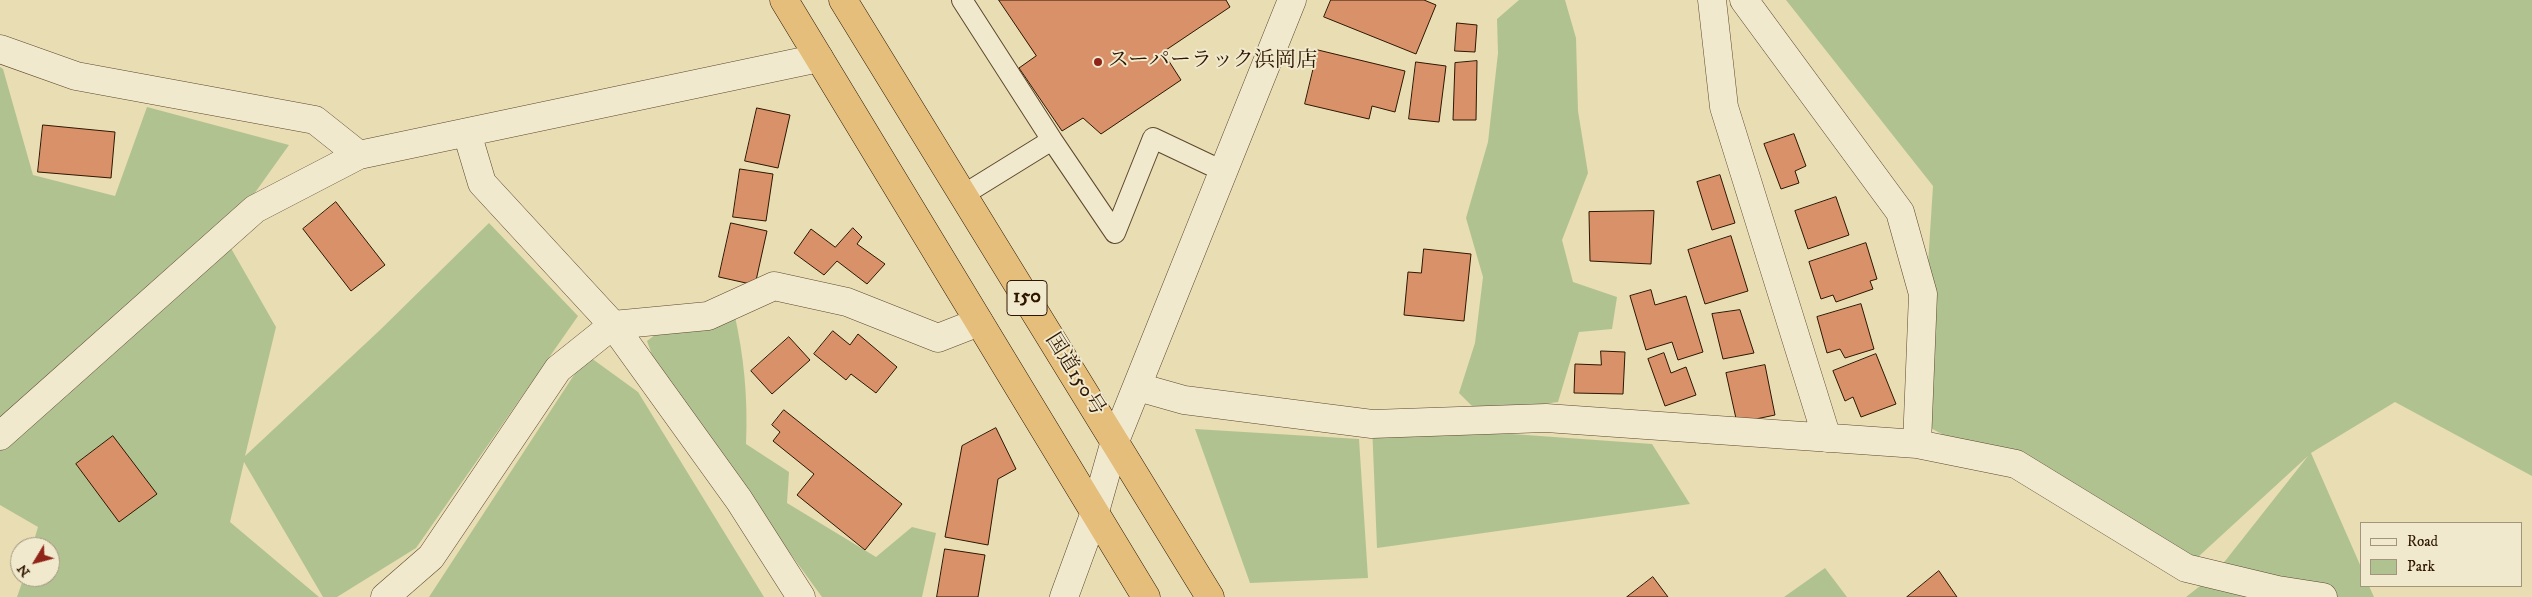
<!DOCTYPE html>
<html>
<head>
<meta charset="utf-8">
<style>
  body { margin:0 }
  #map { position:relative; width:2532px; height:597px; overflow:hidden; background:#e9ddb3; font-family:"IM FELL DW Pica",serif }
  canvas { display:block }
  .legend { position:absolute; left:2360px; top:522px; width:162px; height:65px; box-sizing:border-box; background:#f1e9ce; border:1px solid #a3957c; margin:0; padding:6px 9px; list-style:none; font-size:15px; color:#2e1600 }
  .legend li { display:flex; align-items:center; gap:10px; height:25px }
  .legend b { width:25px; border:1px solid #a3957c }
  .north { position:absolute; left:10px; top:537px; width:50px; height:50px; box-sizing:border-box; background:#f1e9ce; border:1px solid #a3957c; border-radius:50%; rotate:233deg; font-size:14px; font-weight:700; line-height:20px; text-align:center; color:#2e1600 }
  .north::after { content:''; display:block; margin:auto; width:18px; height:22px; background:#8f2418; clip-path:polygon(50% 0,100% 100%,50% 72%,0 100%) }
</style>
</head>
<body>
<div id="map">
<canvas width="2532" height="597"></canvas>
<ul class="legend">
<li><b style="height:6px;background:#f1e9ce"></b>Road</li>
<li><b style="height:14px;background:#b1c291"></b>Park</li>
</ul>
<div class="north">N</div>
</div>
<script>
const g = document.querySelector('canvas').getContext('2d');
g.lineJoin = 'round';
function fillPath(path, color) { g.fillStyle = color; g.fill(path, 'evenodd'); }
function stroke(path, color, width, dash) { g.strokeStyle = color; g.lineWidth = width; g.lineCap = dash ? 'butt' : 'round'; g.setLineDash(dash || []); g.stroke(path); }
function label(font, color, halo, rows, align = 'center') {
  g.font = font + ' "IM FELL DW Pica","Noto Serif JP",serif'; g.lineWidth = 4; g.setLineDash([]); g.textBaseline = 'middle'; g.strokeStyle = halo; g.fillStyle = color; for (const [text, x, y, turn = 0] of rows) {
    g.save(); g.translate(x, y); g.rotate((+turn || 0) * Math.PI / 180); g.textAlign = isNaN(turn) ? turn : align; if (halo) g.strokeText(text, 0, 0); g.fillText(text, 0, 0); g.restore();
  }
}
fillPath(new Path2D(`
  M1519 0H1565L1576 38 1578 111 1588 173 1562 240 1573 282 1617 297 1612 329 1579 332 1558 402 1479 413 1459 393 1475 343 1483 277 1466 218 1488 142 1498 53 1497 19Z
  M1786 0H2532V476L2395 402 2311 453 2361 567V586H2369L2374 597H2186L2214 575 2308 456 2186 568 1918 421 1933 186Z
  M0 67 3 69 33 175 115 196 147 107 289 145 224 236 276 327 245 456 380 330 489 223 578 316 416 548 337 597H323L244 462 230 522 319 597H17L24 577H50V547H32L38 527 0 505Z
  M734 312C744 356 748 398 746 444L789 472 787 503 876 557 912 527 936 533 922 597H822L658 372 647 341 665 327Z
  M587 355 638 392 764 597H429Z
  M1372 424 1652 444 1690 504 1377 548Z
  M1195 429 1359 439 1368 578 1250 583Z
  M1825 568 1847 597H1784Z`), '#b1c291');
const building = new Path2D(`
  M999 0H1226L1230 7 1163 52 1181 80 1101 134 1083 118 1062 131 1019 68 1036 56Z
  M1331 0H1424L1436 5 1416 54 1324 17Z
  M1457 23 1477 25 1475 52 1455 51Z
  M1318 50 1405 71 1395 112 1372 106 1369 119 1305 104Z
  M1477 61 1476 120H1453L1455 63Z
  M1416 62 1446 66 1439 122 1409 119Z
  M757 108 790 115 778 168 745 161Z
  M43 125 115 132 111 178 38 172Z
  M1794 134 1806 166 1795 171 1799 183 1781 189 1764 144Z
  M740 169 773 174 766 221 733 217Z
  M1720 175 1735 223 1712 230 1697 182Z
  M1836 197 1849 235 1808 249 1795 211Z
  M336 202 385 265 351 291 303 229Z
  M1654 211 1651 264 1590 261 1589 212Z
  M731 223 767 231 755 285 719 277Z
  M853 228 862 237 857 244 885 264 867 284 837 261 824 275 794 253 811 229 835 247Z
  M1731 236 1748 291 1705 304 1688 250Z
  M1866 243 1877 279 1870 281 1873 289 1836 302 1833 295 1821 299 1809 262Z
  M1424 249 1471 254 1464 321 1404 315 1408 272 1421 273Z
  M1651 290 1655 305 1686 296 1703 352 1678 360 1672 342 1646 350 1630 296Z
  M1861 304 1874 349 1845 358 1840 349 1827 353 1817 317Z
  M1740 310 1754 353 1723 359 1712 314Z
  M833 331 850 345 858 334 897 367 876 393 851 374 846 380 814 354Z
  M789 337 810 360 772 394 751 371Z
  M1601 351 1625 352 1623 394 1574 393 1575 364 1601 365Z
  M1664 353 1671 373 1686 367 1696 395 1665 406 1648 359Z
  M1876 354 1896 404 1861 417 1853 397 1845 401 1833 371Z
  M1765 365 1775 415 1737 423 1726 373Z
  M784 410 902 504 865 550 797 495 814 474 773 441 780 432 772 425Z
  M996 428 1016 469 998 479 988 545 945 537 962 446Z
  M113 436 157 494 119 522 76 464Z
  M945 549 985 555 978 597H937Z
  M1939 571 1957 597H1907Z
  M1653 577 1668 597H1627Z`);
fillPath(building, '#d89169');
stroke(building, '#2e1600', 1);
const service = new Path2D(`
  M962 0 1052 140 1115 233 1153 138 1210 165
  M963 195 1052 140`);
const minor = new Path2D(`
  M1712 0 1724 107 1827 438
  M1744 0 1900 212 1923 294 1917 444
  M0 49 76 76 315 120 359 155
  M467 133 482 183 613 325 739 500 801 597
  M1138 387 1184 400 1372 424 1546 418 1917 444 2016 464 2186 568 2278 590 2323 597
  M0 436 255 209 359 155 819 58
  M385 597 431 557 558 369 613 325 708 316 774 286 847 302 938 338 979 322`);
const tertiary = new Path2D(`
  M1064 597 1094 515 1115 441 1292 0`);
const trunk = new Path2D(`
  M784 0 1146 597
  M843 0 1210 597`);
stroke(service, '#5d482d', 22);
stroke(minor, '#5d482d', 29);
stroke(tertiary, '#5d482d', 29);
stroke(trunk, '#2e1600', 29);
stroke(service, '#f1e9ce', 20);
stroke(minor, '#f1e9ce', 28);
stroke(tertiary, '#f1e9ce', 28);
stroke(trunk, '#e4be7a', 28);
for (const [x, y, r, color] of [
  [1098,62,5,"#8f2418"]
]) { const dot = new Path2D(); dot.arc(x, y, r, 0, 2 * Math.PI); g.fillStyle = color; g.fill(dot); stroke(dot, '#f1e9ce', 2); }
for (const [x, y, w] of [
  [1027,298,40]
]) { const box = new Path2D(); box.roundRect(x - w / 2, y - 17.5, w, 35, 4); g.fillStyle = '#f1e9ce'; g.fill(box); stroke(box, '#2e1600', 1); }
label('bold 20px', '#2e1600', null, [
  ["150",1027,298]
]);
label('21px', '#2e1600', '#f1e9ce', [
  ["スーパーラック浜岡店",1108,62]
], 'left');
label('21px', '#2e1600', '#f1e9ce', [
  ["国道150号",1074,375,58]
]);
</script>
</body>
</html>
